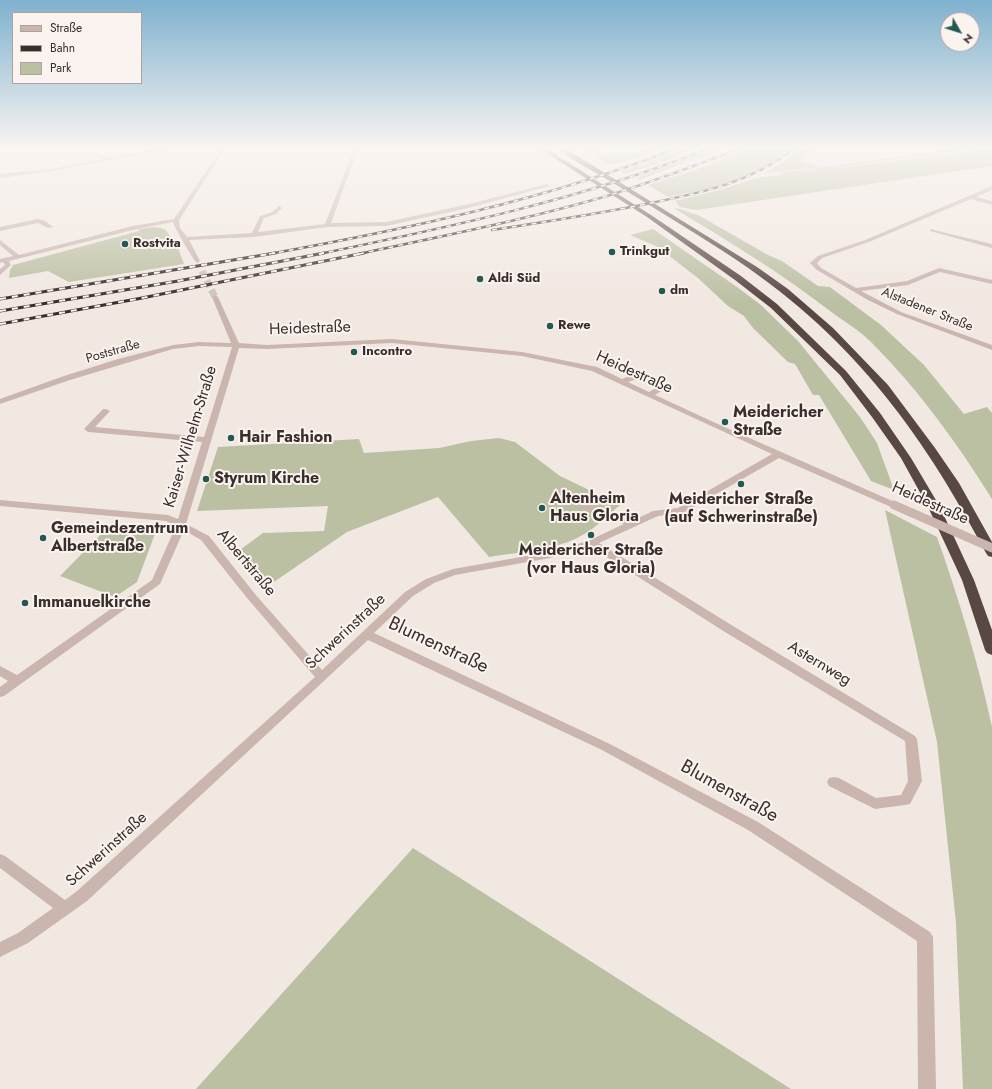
<!DOCTYPE html>
<html>
<head>
<meta charset="utf-8">
<style>
  body { margin:0 }
  #map { position:relative; width:992px; height:1089px; overflow:hidden; background:#f2e8e2; font-family:Jost,sans-serif }
  canvas { display:block }
  .legend { position:absolute; left:12px; top:12px; width:130px; height:72px; box-sizing:border-box; background:#faf3ef; border:1px solid #ada4a1; margin:0; padding:5px 7px; list-style:none; font-size:12px; color:#392e2c }
  .legend li { display:flex; align-items:center; gap:8px; height:20px }
  .legend b { width:20px; border:1px solid #ada4a1 }
  .north { position:absolute; left:940px; top:12px; width:40px; height:40px; box-sizing:border-box; background:#faf3ef; border:1px solid #ada4a1; border-radius:50%; rotate:129deg; font-size:11px; font-weight:700; line-height:16px; text-align:center; color:#392e2c }
  .north::after { content:''; display:block; margin:auto; width:14px; height:18px; background:#255851; clip-path:polygon(50% 0,100% 100%,50% 72%,0 100%) }
</style>
</head>
<body>
<div id="map">
<canvas width="992" height="1089"></canvas>
<ul class="legend">
<li><b style="height:5px;background:#cab6af"></b>Straße</li>
<li><b style="height:5px;background:#392e2c"></b>Bahn</li>
<li><b style="height:11px;background:#bcc0a3"></b>Park</li>
</ul>
<div class="north">N</div>
</div>
<script>
const g = document.querySelector('canvas').getContext('2d');
g.lineJoin = 'round';
function fillPath(path, color) { g.fillStyle = color; g.fill(path, 'evenodd'); }
function stroke(path, color, width, dash) { g.strokeStyle = color; g.lineWidth = width; g.lineCap = dash ? 'butt' : 'round'; g.setLineDash(dash || []); g.stroke(path); }
function label(font, color, halo, rows, align = 'center') {
  g.font = font + ' Jost,sans-serif'; g.lineWidth = 4; g.setLineDash([]); g.textBaseline = 'middle'; g.strokeStyle = halo; g.fillStyle = color; for (const [text, x, y, turn = 0] of rows) {
    g.save(); g.translate(x, y); g.rotate((+turn || 0) * Math.PI / 180); g.textAlign = isNaN(turn) ? turn : align; if (halo) g.strokeText(text, 0, 0); g.fillText(text, 0, 0); g.restore();
  }
}
fillPath(new Path2D(`
  M647 149H661L628 161 610 165 592 155 638 152Z
  M683 149H694L672 159 625 174 620 172Z
  M713 149H722L639 180 636 178Z
  M748 149H790C778 158 767 166 754 173 727 186 696 191 668 197L648 185 701 168Z
  M799 149H813L800 160 820 167 763 174 783 162Z
  M992 149V166L696 210 680 207 675 201 723 189 756 178Z
  M677 208 700 216 768 255 782 261 818 286 830 287 881 325 924 365 964 414 987 407 992 413V499C957 443 919 390 872 343 861 332 847 323 834 314 784 275 730 242 675 209Z
  M155 227 165 229 178 248 184 264 69 282 48 271 9 278 10 270 13 265 139 231V229Z
  M653 229 737 287 761 305 798 341 860 417 877 443 894 490 871 481 819 395H813L795 364 788 362 753 328 744 316 728 306 699 279 658 247 630 235Z
  M499 438 515 442 560 476 620 505C606 517 595 529 579 537 552 551 518 552 489 557L438 497 347 532 265 588 233 555 263 533 324 531 328 506 197 511 218 447 359 439 364 453 439 448 471 441Z
  M885 510 937 537C959 599 978 662 992 727V1089H963L956 923 937 742Z
  M108 527 156 531 137 582 115 597 60 576Z
  M413 848 791 1089H196Z`), '#bcc0a3');
stroke(new Path2D(`
  M202 271 215 297
  M645 377 661 384`), '#cdc3be', 7, [7, 3.5]);
fillPath(new Path2D(`
  M160 149H171L52 171 0 178V174L52 169 103 159 93 154 95 152 109 158Z
  M221 149H225L179 220 180 228 187 237 252 233 260 216 272 212 279 206 282 208 276 214 264 218 258 232 325 224 354 149H358L331 223 386 222 469 204 547 184 550 186 469 208 386 226 327 227 254 237 189 240 200 261 197 263C194 261 174 227 173 222L133 230 9 261 11 265 0 275V269L5 265 3 262 0 263V259L13 256 0 245V240L19 255 133 226 174 219Z
  M587 149H593L603 156 599 157Z
  M956 149H970L784 175 781 173Z
  M992 186V190L976 197 992 201V205L971 199 869 242 822 258 817 263 821 268 856 288 907 281 939 268 992 280V284L940 272 908 285 861 291 901 312 992 345V350L897 314 868 300 817 270 810 263 818 256 865 240Z
  M38 219 45 221 53 227 48 228 38 223 0 231V227Z
  M930 229 992 244V248L930 231Z
  M215 295 218 297 239 343 267 345 392 339 522 352 597 367 622 379C631 376 638 371 648 375V379L640 378 628 382 649 392 659 386 657 384 658 382H664L669 386 655 395 720 425 897 503 899 505 897 507H891L779 458 683 513 658 516 599 543 733 626 915 736 917 739 922 781 910 804 905 805 875 809 829 786 827 782 829 778 834 777 839 778 876 798 901 795 908 781 905 741 725 632 591 547 550 558 455 575 434 583 413 596 374 633 610 744 758 822 930 932 933 937 936 1089H918L917 941 748 830 602 750 368 640 87 901 28 943 0 957V942L18 933 53 908 0 868V854L5 856 65 900 77 891 315 677 247 598 201 540 184 530 160 584 4 696 0 697V687L8 681 0 676V666L17 675 152 580 176 526 166 521 0 506V500L168 515 178 519 202 442 88 432 84 429 103 409H106L110 411 95 427 204 437 232 347 199 346 173 349 70 380 0 404V399L64 376 118 359 173 345 199 342 231 343 212 297ZM392 343 522 356 592 371 772 454 678 508 653 511 632 521 587 504 564 487H558L556 489 558 491 581 508 624 524 588 541 549 552 453 569 426 579 405 592 322 670 255 594 209 536 186 524 239 348 267 349Z`), '#cab6af');
fillPath(new Path2D(`
  M540 149H547L651 215 741 276 777 304 846 371 880 413 911 458 940 507 974 580 992 630V655L987 653 985 650 962 580 928 507 901 458 872 417 840 375 771 308 735 280 647 217Z
  M559 149H566L757 267 788 289 833 328 888 385 935 448 959 483 992 542V557L988 556 986 553C919 427 848 332 726 253 689 229 651 206 613 183 596 172 575 163 559 149Z`), '#594744');
const railFar1 = new Path2D(`
  M492 230C545 222 598 214 651 203 704 192 750 183 794 149
  M269 254C407 229 545 200 675 149
  M319 254C450 227 583 199 707 149
  M359 254C442 236 525 220 607 196 651 182 695 166 738 149`);
const rail = new Path2D(`
  M0 299 275 253
  M0 311 178 281 324 253
  M0 324 142 298 364 253`);
stroke(railFar1, '#392e2c', 2.5);
stroke(rail, '#392e2c', 3);
stroke(railFar1, '#faf3ef', 1.5, [5]);
stroke(rail, '#faf3ef', 2, [6]);
stroke(new Path2D(`
  M894 505 992 548`), '#cab6af', 9);
const sky = g.createLinearGradient(0, 0, 0, 302);
sky.addColorStop(0, '#7fb1ce');
sky.addColorStop(0.49, '#f9f5f2');
sky.addColorStop(1, '#f9f5f200');
g.fillStyle = sky;
g.fillRect(0, 0, 992, 302);
for (const [x, y, r, color] of [
  [125,244,4,"#255851"],
  [612,252,4,"#255851"],
  [480,279,4,"#255851"],
  [662,291,4,"#255851"],
  [550,326,4,"#255851"],
  [354,352,4,"#255851"],
  [725,422,4,"#255851"],
  [231,438,4,"#255851"],
  [206,479,4,"#255851"],
  [741,484,4,"#255851"],
  [542,508,4,"#255851"],
  [591,535,4,"#255851"],
  [43,538,4,"#255851"],
  [25,603,4,"#255851"]
]) { const dot = new Path2D(); dot.arc(x, y, r, 0, 2 * Math.PI); g.fillStyle = color; g.fill(dot); stroke(dot, '#faf3ef', 1.5); }
label('bold 13px', '#392e2c', '#faf3ef', [
  ["Rostvita",133,244],
  ["Trinkgut",620,252],
  ["Aldi Süd",488,279],
  ["dm",670,291],
  ["Rewe",558,326],
  ["Incontro",362,352]
], 'left');
label('13px', '#392e2c', '#faf3ef', [
  ["Alstadener Straße",927,310,22],
  ["Poststraße",113,352,-16]
]);
label('16px', '#392e2c', '#faf3ef', [
  ["Heidestraße",310,329,-2],
  ["Heidestraße",634,373,24],
  ["Kaiser-Wilhelm-Straße",191,437,-73],
  ["Heidestraße",930,504,24],
  ["Albertstraße",246,563,50],
  ["Schwerinstraße",346,632,-43],
  ["Asternweg",819,664,31],
  ["Schwerinstraße",107,850,-42]
]);
label('bold 16px', '#392e2c', '#faf3ef', [
  ["Meidericher",733,413],
  ["Straße",733,431],
  ["Hair Fashion",239,438],
  ["Styrum Kirche",214,479],
  ["Altenheim",550,499],
  ["Haus Gloria",550,517],
  ["Meidericher Straße",741,500,"center"],
  ["(auf Schwerinstraße)",741,518,"center"],
  ["Gemeindezentrum",51,529],
  ["Albertstraße",51,547],
  ["Meidericher Straße",591,551,"center"],
  ["(vor Haus Gloria)",591,569,"center"],
  ["Immanuelkirche",33,603]
], 'left');
label('19px', '#392e2c', '#faf3ef', [
  ["Blumenstraße",438,646,25],
  ["Blumenstraße",729,792,29]
]);
</script>
</body>
</html>
